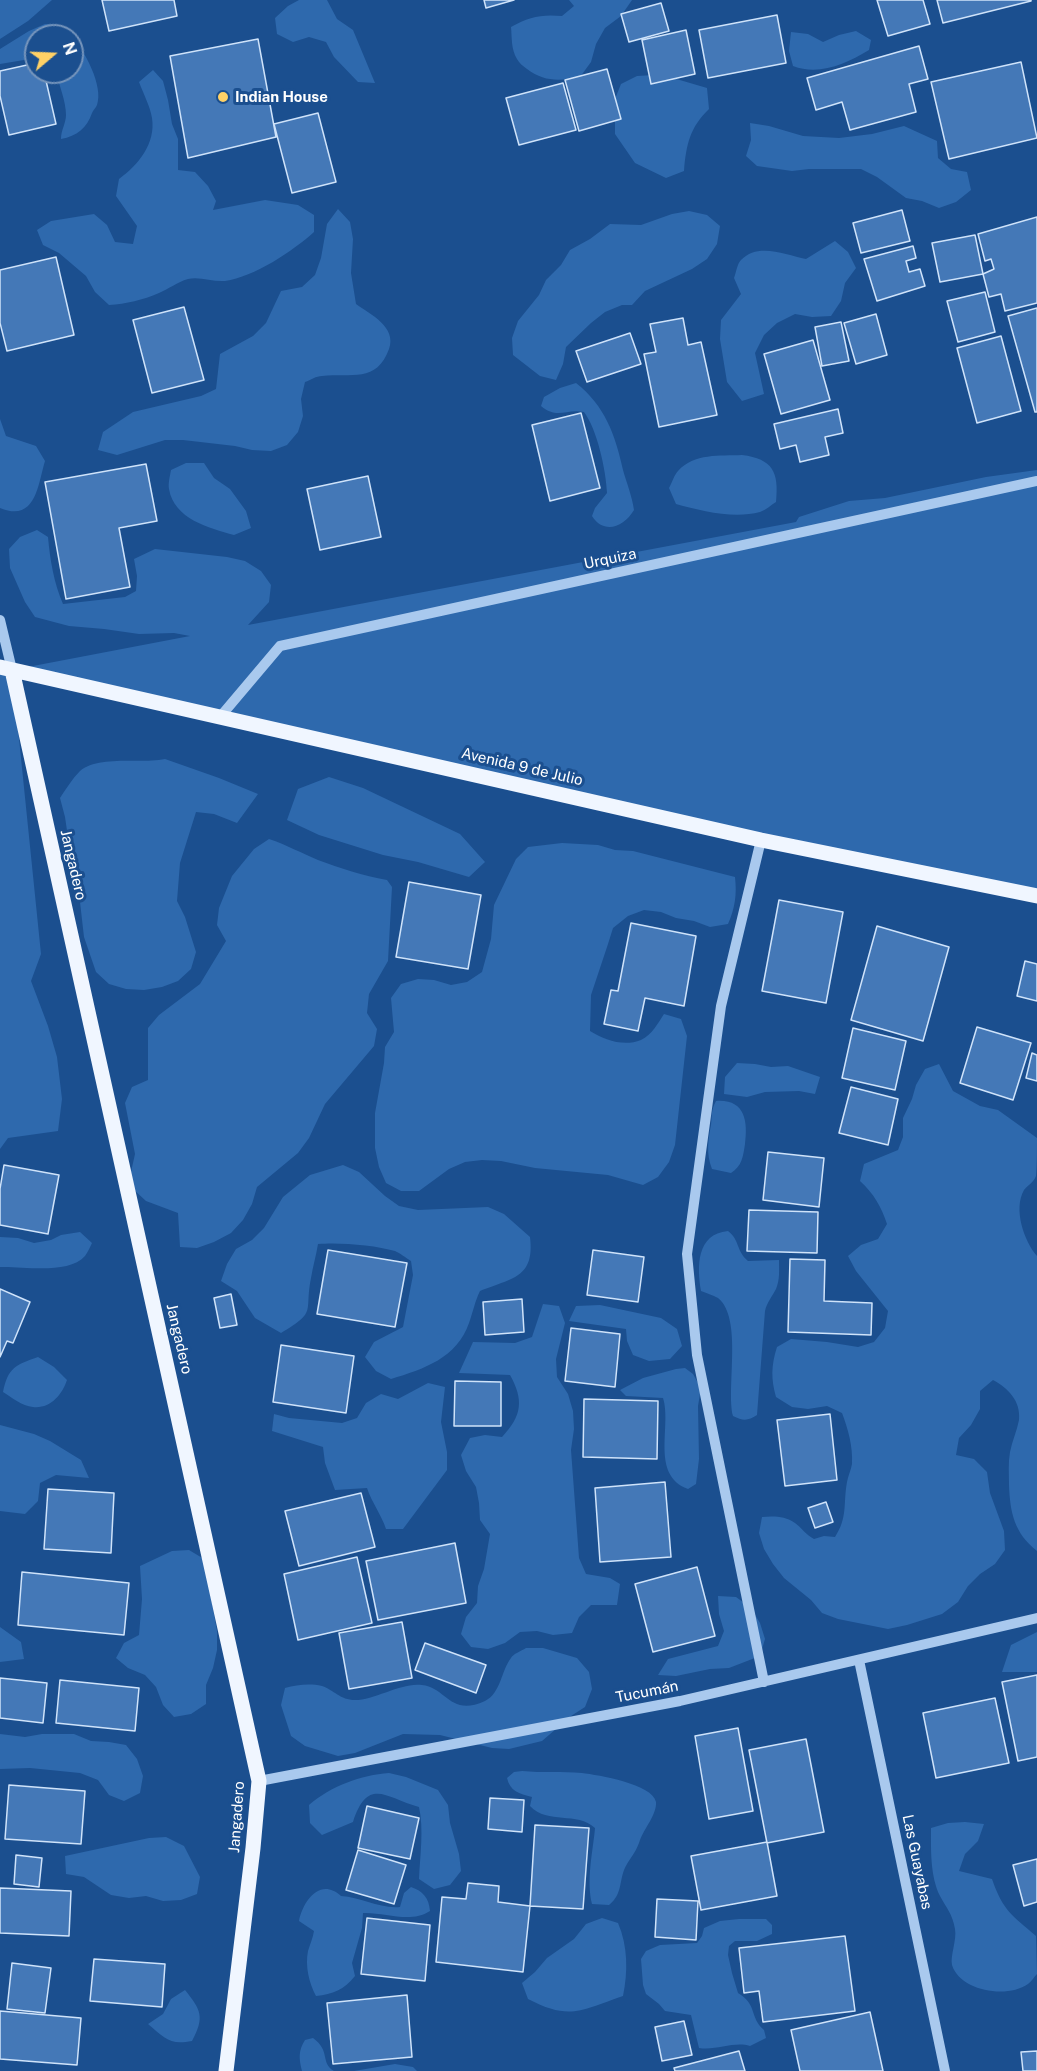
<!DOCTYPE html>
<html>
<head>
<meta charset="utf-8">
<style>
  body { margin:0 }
  #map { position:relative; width:1037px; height:2071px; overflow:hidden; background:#1b4f8f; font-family:"Public Sans",sans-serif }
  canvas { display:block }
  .north { position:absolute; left:24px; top:24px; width:60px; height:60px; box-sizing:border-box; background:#1b4f8f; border:2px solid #7695bc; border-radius:50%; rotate:71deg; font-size:16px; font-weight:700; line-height:24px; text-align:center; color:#fff }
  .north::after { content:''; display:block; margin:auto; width:21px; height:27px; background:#ffd166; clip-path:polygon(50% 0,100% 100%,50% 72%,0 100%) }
</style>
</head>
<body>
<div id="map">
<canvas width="1037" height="2071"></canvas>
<div class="north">N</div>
</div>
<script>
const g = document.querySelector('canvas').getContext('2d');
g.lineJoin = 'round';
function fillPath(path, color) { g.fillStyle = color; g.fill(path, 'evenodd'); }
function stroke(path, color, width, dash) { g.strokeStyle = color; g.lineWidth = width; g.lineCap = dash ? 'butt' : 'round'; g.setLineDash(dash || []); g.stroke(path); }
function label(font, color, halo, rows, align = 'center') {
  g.font = font + ' "Public Sans",sans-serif'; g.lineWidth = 6; g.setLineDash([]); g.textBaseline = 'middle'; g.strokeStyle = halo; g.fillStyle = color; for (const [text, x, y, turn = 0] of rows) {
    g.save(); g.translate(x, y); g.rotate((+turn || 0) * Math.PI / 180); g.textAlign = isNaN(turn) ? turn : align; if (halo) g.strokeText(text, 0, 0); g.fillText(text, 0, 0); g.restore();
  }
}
fillPath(new Path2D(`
  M0 0H52L28 21 0 39Z
  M299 0H327L337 19 353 30 375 83 358 82 334 57 326 42 309 37 293 42 277 34 275 18 288 6Z
  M569 0H632L621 16 605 28 596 44 591 62 580 77C560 81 544 82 527 69 523 66 519 63 517 59 511 49 512 38 511 27 529 17 541 14 562 16L574 6Z
  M45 24C56 24 65 27 72 36H36V58L0 64V49L29 31Z
  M856 31 871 40 869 50C846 64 819 76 793 66L789 51 791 32 808 34 823 42 839 35Z
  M72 36C84 50 104 86 97 105 96 108 93 110 92 113 87 128 77 136 61 139 61 130 66 123 66 115 66 101 59 85 56 72H72Z
  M153 70 163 81 168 100 172 124 178 139V170L195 172 208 186 216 201 213 210 265 200 298 205 314 215V232C293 251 254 277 225 281 213 282 199 276 188 279 177 282 169 289 159 293 143 300 126 304 109 305L95 292 86 276 59 253 43 245 37 230 51 221 94 214 107 225 115 242 133 244 137 226 116 196 119 179C138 165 156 144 152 118 150 106 143 93 139 82Z
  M654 75 673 78 707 88 709 109C690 127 686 145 684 171L666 178 635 163 615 134V99L621 84 637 76Z
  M750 123 769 126 803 136 839 138 872 134 904 126 937 141 938 158 951 169 967 172 971 190 956 202 939 208 922 201 906 198 877 177 861 169H809L792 171 757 166 746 156 751 140Z
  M338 209 350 222 353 239 351 273 356 304C370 314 397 327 389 349 377 383 351 373 322 376 316 376 311 380 305 382L301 399 303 416 298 432 287 445 271 451 252 450 235 446 183 440H165L117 455 98 450 103 432 133 412 201 396 216 389 220 354 253 336 266 323 281 291 302 287 315 275 321 258 327 224Z
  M689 211 707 215 720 226 717 244 707 259 692 269 645 291 632 305H622L605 312 591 323 566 347 563 364 556 380 540 376 513 355 512 338 518 321 539 295 546 280 561 265 570 250 590 239 610 224 641 225 672 214Z
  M835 241 848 252 856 268 845 283 841 301 831 316 812 317 795 314 777 323 764 335 755 353 764 394 742 401 727 382 720 339 721 320 741 294 734 278C736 273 737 264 741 260 758 242 786 255 806 259Z
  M576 383C605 406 615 434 623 470 627 484 632 496 634 510 624 527 604 535 592 516L595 508 607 493C606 470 597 429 584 412 566 408 558 420 541 406L544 397 560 388Z
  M0 419 6 436 36 446 45 461C38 484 36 523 0 508Z
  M742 455C773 459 779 472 776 502 771 505 766 510 760 512 734 519 701 511 676 504L669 488C672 483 674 475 678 471 694 453 720 456 742 455Z
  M186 463H204L214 478 230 489 246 511 251 528 234 535C209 528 174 519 169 489 168 483 170 476 171 470Z
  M1037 470V896L12 670 41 954 31 981 48 1026 57 1057 62 1099 58 1131 8 1138 0 1149V667L12 670 190 636 174 633 139 634 104 629 69 626 35 617 25 602 10 568 9 549 20 537 37 530 48 537C50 560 54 583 63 604L125 597 136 591 137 576 134 559 155 549 227 557 245 561 261 571 271 585 269 602 248 625 796 522 799 517 849 501 885 498 986 477Z
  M165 759 219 778 258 794 237 823 214 814 196 812 180 863 177 901 185 917 196 952 191 969 178 981 162 987 144 990 126 989 109 984 96 972 84 937 80 902 75 885 65 817 60 798C66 789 72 779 80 771 98 755 142 764 165 759Z
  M329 777 363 788 460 834 485 862 469 877 418 862 383 855 319 835 287 820 298 789Z
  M269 839C287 845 301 853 318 860 340 868 363 876 387 880L392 887 388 961 369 994 367 1013 377 1029 374 1046 325 1104 309 1138 298 1153 257 1187 252 1204 243 1220 231 1233 214 1242 197 1248 180 1247 178 1213 146 1201 133 1189 131 1172 135 1154 125 1103 132 1087 148 1080V1028L159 1015 200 984 226 941 217 925 219 908 232 876 254 849Z
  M562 843 598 845 615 850 633 851 735 877C737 895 735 908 728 924L710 927 694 921 676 918 661 912 644 910 628 916 613 928 608 944 591 995 590 1031C604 1040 624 1047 641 1040 652 1035 658 1023 664 1014L681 1019 687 1036 675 1145 669 1162 658 1177 643 1185 608 1175 535 1168 501 1161 482 1160 465 1162 449 1169 419 1191H401L386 1183 379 1167 375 1148V1113L384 1063 385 1047 394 1032 391 998 401 984 418 979 434 980 451 985 467 982 482 972 491 939 494 905 516 859 528 847Z
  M737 1063 755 1064 771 1067 788 1066 820 1077 815 1094 799 1091 765 1092 747 1097 724 1094 725 1077Z
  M939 1064 953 1091 980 1106 998 1110 1037 1138C1037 1149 1037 1166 1036 1176 1034 1182 1028 1185 1024 1190 1013 1209 1024 1241 1037 1256V1551C1014 1533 1010 1512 1009 1485 1009 1474 1008 1463 1010 1452 1012 1441 1017 1431 1019 1420 1021 1401 1008 1388 993 1380L980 1391V1409L971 1425 959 1438 956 1455 974 1459 987 1472 990 1493 1004 1531 1005 1550 995 1564 980 1574 968 1586 958 1602 942 1614 907 1625 888 1629 838 1619 822 1613 811 1600 784 1578 773 1564 764 1549 759 1533 762 1517C774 1516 785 1516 795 1523 802 1528 806 1535 814 1539L824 1536 835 1537C848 1517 843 1504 847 1482 848 1476 851 1470 852 1464 853 1446 848 1429 842 1413L827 1406 808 1409 792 1407 776 1397C771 1379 771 1366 777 1347L791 1339 827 1342 858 1347 874 1342 885 1328 888 1311 856 1271 848 1256 861 1245 878 1239 887 1224C881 1206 874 1194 860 1181L864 1164 898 1150 903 1137V1118L912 1099 916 1085 925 1069Z
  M716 1101C745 1099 748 1121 745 1144 743 1157 742 1166 731 1173L712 1169C706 1153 708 1141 711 1125 712 1115 711 1110 716 1101Z
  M343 1165 359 1172 385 1196 399 1206 418 1210 488 1207 504 1214 530 1237C535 1278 512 1278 480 1291 475 1301 473 1312 469 1323 457 1358 424 1369 391 1379L376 1371 365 1357 374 1342 403 1327 413 1275 411 1261C406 1258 400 1253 395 1251 375 1245 338 1242 318 1244 316 1256 313 1266 311 1278 304 1313 318 1311 281 1333L255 1318 237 1291 221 1281 227 1264 236 1249 252 1240 264 1228 283 1197 310 1175Z
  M728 1231C740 1240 736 1251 748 1261L779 1260C779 1270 780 1280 776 1289 772 1297 767 1302 765 1311L757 1415C748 1421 743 1421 733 1416 726 1388 743 1318 718 1298 713 1295 706 1293 701 1291 697 1267 696 1234 728 1231Z
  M80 1232 92 1243C90 1247 88 1252 85 1256 68 1275 23 1266 0 1267V1237L18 1238 34 1243 51 1240 61 1235Z
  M543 1304 559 1306 565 1323 556 1359 557 1377 568 1394 573 1411 574 1429 571 1450 579 1558 586 1574 610 1578 620 1584 617 1605H591L579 1617 572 1633 553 1635 537 1631 520 1632 505 1643 488 1649 471 1647 461 1634 466 1617 477 1603 478 1586 484 1569 490 1534 480 1520 479 1503 476 1487 466 1471 461 1455 470 1438 485 1435 502 1437C522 1416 524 1400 510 1375L459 1373 473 1342 515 1343 532 1337Z
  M600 1305 661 1318 677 1329 682 1346 670 1359 649 1361 633 1355 627 1341 626 1329 569 1321 576 1306Z
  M38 1357 54 1367 67 1380C62 1395 50 1409 33 1407 22 1406 11 1397 3 1392 8 1368 15 1365 38 1357Z
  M685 1368 693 1374 701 1388 698 1406 699 1459 696 1484 688 1489C650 1475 672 1426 663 1398L626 1396 620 1390 643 1378 676 1369Z
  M428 1383 445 1387 441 1422 447 1452V1470L403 1529H386C381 1514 372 1503 367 1488L335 1490 325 1463 323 1447 272 1431 274 1414 289 1418 342 1423 357 1418 366 1403 381 1394 398 1399Z
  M0 1425 34 1434 50 1441 81 1460 89 1478 56 1475 40 1483 38 1501 25 1514 0 1511Z
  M189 1550 204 1559 217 1631V1650L213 1668 206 1685V1704L191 1714 174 1717 163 1705 156 1687 145 1675 128 1668 116 1658 124 1643 139 1635 142 1599 140 1566 172 1551Z
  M718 1596 736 1597 751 1608 760 1623 765 1639 760 1656 729 1668 710 1669 676 1676 658 1675 668 1659 718 1646 724 1631 719 1614Z
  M0 1627 21 1642 24 1659 0 1662Z
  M1037 1632V1672H1002L1011 1645Z
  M526 1648H543L577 1658 589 1672 592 1689 585 1707 571 1716 542 1741 509 1749 492 1748 440 1735 403 1734 355 1753 338 1756 305 1746 291 1736 281 1705 285 1688C297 1685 309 1683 322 1686 334 1690 340 1700 355 1700 375 1700 402 1682 422 1685 447 1688 450 1717 485 1701 501 1693 501 1671 511 1658 513 1654 521 1651 526 1648Z
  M0 1734 25 1737 42 1734H74L91 1741 109 1742 126 1745 137 1759 143 1776 140 1793 124 1801 109 1795 98 1780 80 1773 30 1768 0 1769Z
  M522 1771C542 1773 562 1771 582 1773 598 1775 653 1784 656 1802 657 1814 644 1829 640 1840 637 1850 632 1856 627 1864 618 1879 624 1893 609 1905L592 1904C586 1880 593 1851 595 1828 577 1811 548 1825 530 1806L532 1797C519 1794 510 1791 507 1778L514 1772Z
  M389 1773 406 1777 438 1790 448 1805 450 1823 459 1854 461 1871 450 1885 434 1889 419 1879C420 1856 424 1829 419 1807 386 1798 368 1776 353 1822L322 1835 310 1823 309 1805C331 1786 361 1775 389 1773Z
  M965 1822 984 1824 978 1841 965 1854 959 1871 992 1879C1003 1911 1012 1915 1036 1936L1037 1974C1034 1977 1031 1982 1028 1984 1007 1999 960 1991 952 1965 950 1956 957 1940 955 1929 952 1913 947 1909 940 1896 930 1876 931 1849 931 1828L948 1823Z
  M166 1837 184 1846 200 1877 197 1894 181 1900 163 1901 146 1896 129 1898 111 1895 84 1877 66 1874 65 1856 149 1838Z
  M411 1887C423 1891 429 1898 430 1911 410 1924 385 1912 363 1913L362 1928 352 1963 355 1976C344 1990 333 1994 316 1996 309 1983 305 1966 308 1951 310 1944 313 1938 314 1931L299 1921C303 1901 320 1877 341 1896 361 1897 380 1909 400 1907L404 1893Z
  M602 1918 618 1923C628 1946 628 1972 623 1996 582 2010 570 2021 528 1999L522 1983 535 1972 547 1958 574 1939 586 1924Z
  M739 1919H766L772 1925V1934L757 1941H735L729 1946 728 1955 732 1973 738 1993C758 2005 749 2017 764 2030L766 2038 750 2046C734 2041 716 2051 699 2048L691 2015 665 2011 659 2004 646 1994 643 1985 641 1959 646 1951 660 1945 697 1943 702 1936 704 1928 720 1921Z
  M185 1990C201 2010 205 2017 192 2041 169 2045 166 2039 148 2024L163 2014 171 1999Z
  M313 2038C331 2051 320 2063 334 2071H302C299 2059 298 2051 305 2040Z
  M395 2064 413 2067 417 2071H354Z`), '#2e69ad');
const building = new Path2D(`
  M102 0H174L177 16 109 31Z
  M484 0H514L486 8Z
  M877 0H923L930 24 888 36Z
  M937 0H1031V1L943 23Z
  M661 3 669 31 629 42 621 14Z
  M777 15 786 63 708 78 699 30Z
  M686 30 695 74 651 84 642 40Z
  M258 39 276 137 188 158 170 56Z
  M919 46 928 79 909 84 916 112 850 130 842 102 816 110 807 78Z
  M1021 62 1037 138 949 159 931 82Z
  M36 63V72H44L56 124 9 135 0 96V71Z
  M607 69 621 119 579 131 565 80Z
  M563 83 576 130 519 145 506 98Z
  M318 113 336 182 292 193 274 124Z
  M902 210 910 241 861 253 853 223Z
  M1037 217V303L1005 311 1001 294 989 297 983 274 994 269 991 259 985 261 978 234Z
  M975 235 983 274 940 282 932 243Z
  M913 246 916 258 906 261 909 272 920 269 925 286 877 301 864 259Z
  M56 257 74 335 7 351 0 323V270Z
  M985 292 995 332 958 342 947 301Z
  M184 307 204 380 152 393 133 320Z
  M1037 308V412H1035L1008 316Z
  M876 314 887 355 856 364 844 323Z
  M683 318 688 345 701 342 717 415 659 427 644 354 656 352 650 324Z
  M841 322 849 361 822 366 815 327Z
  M630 333 641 364 587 382 576 351Z
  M1001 336 1021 411 977 423 957 348Z
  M813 340 830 400 781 414 764 354Z
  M838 409 843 433 825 437 829 455 800 462 796 445 780 449 774 424Z
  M581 413 600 488 550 501 532 425Z
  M146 464 157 521 119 528 130 587 66 599 45 482Z
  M368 476 381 537 320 550 307 489Z
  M409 882 481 895 468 969 396 957Z
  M779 900 843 912 826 1003 762 991Z
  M631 923 696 936 684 1006 645 998 638 1031 604 1024 611 990 618 991Z
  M877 926 949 947 923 1041 851 1020Z
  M1025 961 1037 964V1001L1017 996Z
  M977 1027 1031 1043 1013 1100 960 1083Z
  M853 1028 906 1041 895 1090 842 1078Z
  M1032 1053 1037 1055V1081L1026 1078Z
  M851 1087 898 1099 888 1145 839 1133Z
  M768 1152 824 1158 819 1207 763 1200Z
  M4 1165 59 1175 48 1234 0 1225V1189Z
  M749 1210 818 1212 817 1253 747 1251Z
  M328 1250 407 1263 395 1327 317 1314Z
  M593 1250 644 1257 638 1302 587 1295Z
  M790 1259 825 1260 824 1301 872 1303 871 1335 788 1332Z
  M0 1289 30 1302 13 1343 7 1341 0 1357Z
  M231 1294 237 1325 220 1328 214 1298Z
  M522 1299 524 1332 485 1335 483 1302Z
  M571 1328 620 1334 615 1387 565 1381Z
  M281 1345 354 1356 346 1413 273 1402Z
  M455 1381 501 1382V1426H454Z
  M584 1399 658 1401 657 1459 583 1457Z
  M830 1414 837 1480 785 1486 777 1420Z
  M665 1482 671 1557 600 1562 595 1488Z
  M48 1489 114 1493 111 1553 44 1549Z
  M361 1493 375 1547 299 1566 285 1511Z
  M826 1502 833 1522 815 1528 808 1508Z
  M455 1543 466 1603 378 1620 366 1561Z
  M357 1557 372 1623 298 1640 284 1574Z
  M697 1567 715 1636 653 1652 635 1584Z
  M22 1572 129 1583 124 1635 18 1625Z
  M402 1622 412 1678 349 1689 339 1633Z
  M425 1643 486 1665 476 1693 415 1670Z
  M1037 1675V1757L1018 1761 1002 1682Z
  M0 1678 47 1683 43 1723 0 1718Z
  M60 1680 139 1688 135 1731 56 1723Z
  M995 1698 1009 1763 936 1778 923 1713Z
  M738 1728 753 1811 709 1819 695 1736Z
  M806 1739 824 1832 767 1843 749 1750Z
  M9 1785 85 1791 81 1844 5 1839Z
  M490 1798 524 1800 522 1832 488 1829Z
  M367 1806 419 1818 410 1859 358 1848Z
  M535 1825 589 1828 583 1909 530 1906Z
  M767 1842 777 1896 701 1910 691 1856Z
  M358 1850 406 1865 394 1904 346 1890Z
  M16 1855 42 1858 39 1887 14 1884Z
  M1037 1859V1902L1024 1906 1013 1865Z
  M468 1883 499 1886 498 1902 530 1906 523 1972 436 1962 442 1897 466 1899Z
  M0 1888 71 1891 69 1936 0 1933Z
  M657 1899 698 1901 696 1940 655 1937Z
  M367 1918 430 1925 425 1981 361 1974Z
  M845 1936 855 2011 763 2022 759 1991 744 1993 739 1948Z
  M94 1959 165 1964 162 2007 90 2001Z
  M12 1963 51 1968 45 2013 7 2009Z
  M407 1995 412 2057 333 2064 327 2003Z
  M0 2011 81 2018 77 2065 0 2059Z
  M870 2012 883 2071H800L791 2030Z
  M684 2021 692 2055 662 2061 655 2027Z
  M739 2051 745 2071H675L674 2068Z
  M1037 2051V2071H1023L1021 2052Z`);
fillPath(building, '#4478b7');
stroke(building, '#cfe3fa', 1.5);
stroke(new Path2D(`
  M0 620 12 670
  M220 717 280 646 1037 481
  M761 840 721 1006 687 1254 697 1355 764 1682
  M859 1660 945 2071
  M259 1781 680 1701 1037 1618`), '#a9c9ee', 10);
stroke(new Path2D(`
  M0 667 761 840 1037 896
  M12 670 259 1781 253 1848 226 2071`), '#f0f6ff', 15);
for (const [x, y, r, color] of [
  [223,97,6,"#ffd166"]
]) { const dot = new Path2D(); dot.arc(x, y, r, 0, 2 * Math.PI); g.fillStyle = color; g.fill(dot); stroke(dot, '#1b4f8f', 2); }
label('bold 15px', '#fff', '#1b4f8f', [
  ["Indian House",235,97]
], 'left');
label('15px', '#fff', '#1b4f8f', [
  ["Urquiza",610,559,-12],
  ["Avenida 9 de Julio",522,767,13],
  ["Jangadero",73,865,77],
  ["Jangadero",179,1339,77],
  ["Tucumán",647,1692,-11],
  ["Jangadero",237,1817,-86],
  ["Las Guayabas",917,1862,78]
]);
</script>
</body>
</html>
